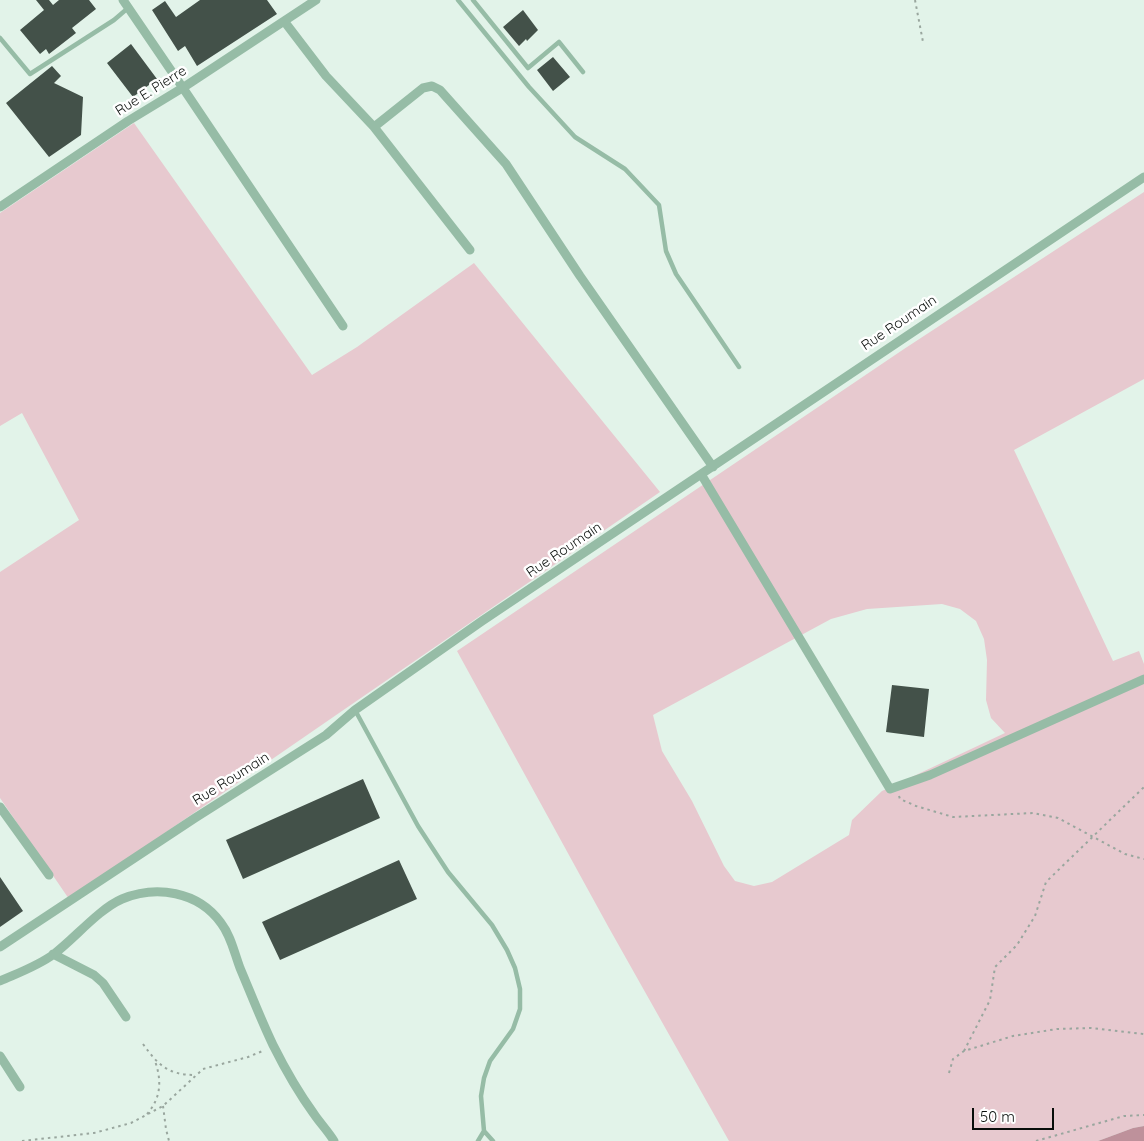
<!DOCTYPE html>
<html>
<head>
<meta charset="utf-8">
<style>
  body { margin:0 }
  #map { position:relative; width:1144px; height:1141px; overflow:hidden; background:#e2f3e9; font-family:Quicksand,sans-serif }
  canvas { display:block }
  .scale { position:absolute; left:972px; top:1108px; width:82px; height:22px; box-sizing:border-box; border:2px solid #080d0a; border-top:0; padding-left:6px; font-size:15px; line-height:18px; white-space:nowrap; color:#080d0a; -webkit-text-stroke:4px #fff; paint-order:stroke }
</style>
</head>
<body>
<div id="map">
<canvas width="1144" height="1141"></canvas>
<div class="scale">50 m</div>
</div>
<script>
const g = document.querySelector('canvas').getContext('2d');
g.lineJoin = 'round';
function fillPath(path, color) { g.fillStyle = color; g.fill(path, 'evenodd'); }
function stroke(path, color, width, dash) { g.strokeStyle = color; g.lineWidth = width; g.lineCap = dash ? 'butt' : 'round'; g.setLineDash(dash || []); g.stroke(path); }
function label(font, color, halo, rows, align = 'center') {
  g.font = font + ' Quicksand,sans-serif'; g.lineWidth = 5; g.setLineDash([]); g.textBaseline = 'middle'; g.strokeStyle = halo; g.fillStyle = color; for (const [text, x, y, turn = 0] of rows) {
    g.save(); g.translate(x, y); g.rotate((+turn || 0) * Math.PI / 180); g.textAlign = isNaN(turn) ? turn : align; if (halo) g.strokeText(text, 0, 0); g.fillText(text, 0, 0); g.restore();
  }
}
fillPath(new Path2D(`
  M134 123 312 375 357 347 474 263 660 492 69 899 0 798V572L79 520 22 413 0 426V213Z
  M1144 192V379L1014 450 1113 661 1139 651 1144 664V1126L1133 1128 1098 1141H729L609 928 457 651 904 349ZM942 604 960 609 976 621 984 639 987 660 986 700 991 718 1005 733 882 791 852 820 849 835 772 882 754 886 735 881 724 866 692 801 662 751 653 715 831 619 867 609Z`), '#e7c9cf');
fillPath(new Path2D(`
  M1144 1126V1141H1098L1133 1128Z`), '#be919b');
fillPath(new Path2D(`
  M36 0H49L53 5 59 0H89L96 9 72 28 76 33 49 54 46 49 40 54 20 30 44 10Z
  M200 0H267L277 14 197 66 185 46 178 51 152 10 165 1 176 17Z
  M523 10 538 30 527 41 526 39 519 46 503 27Z
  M131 44 157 79 133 97 107 63Z
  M553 57 570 77 553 91 537 70Z
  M52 66 61 76 54 83 83 97 81 135 49 157 6 103Z
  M892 685 929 689 924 737 886 732Z
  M363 779 380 818 243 879 226 840Z
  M399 860 417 899 280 960 262 922Z
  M0 877 23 911 0 927Z`), '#435149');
stroke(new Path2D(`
  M915 0 923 42
  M899 796 900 799 916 806 953 817 1033 813 1058 818 1125 854 1144 859
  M143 1044C158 1065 168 1075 195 1075
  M964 1051 990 1000 995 967 1017 945 1035 916 1046 882 1144 787
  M949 1073 953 1059 964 1051 1013 1036 1057 1029 1091 1028 1144 1034
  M163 1106 166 1129 169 1141
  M147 1114C161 1098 162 1081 155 1061
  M22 1141 94 1133 131 1123 163 1106 203 1069 248 1057 265 1050
  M1036 1141 1124 1116 1144 1115`), '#99a69e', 2, [2.5, 4]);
stroke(new Path2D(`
  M458 0 529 87 575 137 625 169 659 205 666 251 676 274 739 367
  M473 0 528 68 559 42 583 72
  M0 38 30 74 114 20 128 8
  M355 710 418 826 448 872 492 925 507 950 515 968 520 989V1009L513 1029 490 1061 484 1078 481 1096 484 1131 493 1141
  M478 1141 484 1131`), '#96bca6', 4.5);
stroke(new Path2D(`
  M123 0 183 88 343 326
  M284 21 326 76 374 127 470 250
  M374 127 423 88 432 86 440 90 506 164 580 276 713 467
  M0 207 128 121 184 87 316 0
  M701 474 890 789 930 775 1144 679
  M0 807 49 875
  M0 947 195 818 326 735 355 710 482 621 1144 177
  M53 954 94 975 103 983 126 1017
  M0 981C18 973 38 966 54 954 75 938 99 909 122 899 156 885 198 891 221 923 231 936 234 952 240 968 251 994 261 1020 273 1045 285 1069 298 1092 314 1114 320 1123 328 1131 334 1141
  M0 1056 20 1087`), '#96bca6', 9);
label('14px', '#080d0a', '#fff', [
  ["Rue E. Pierre",151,91,-32],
  ["Rue Roumain",899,323,-34],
  ["Rue Roumain",564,550,-34],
  ["Rue Roumain",231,779,-32]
]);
</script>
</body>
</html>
